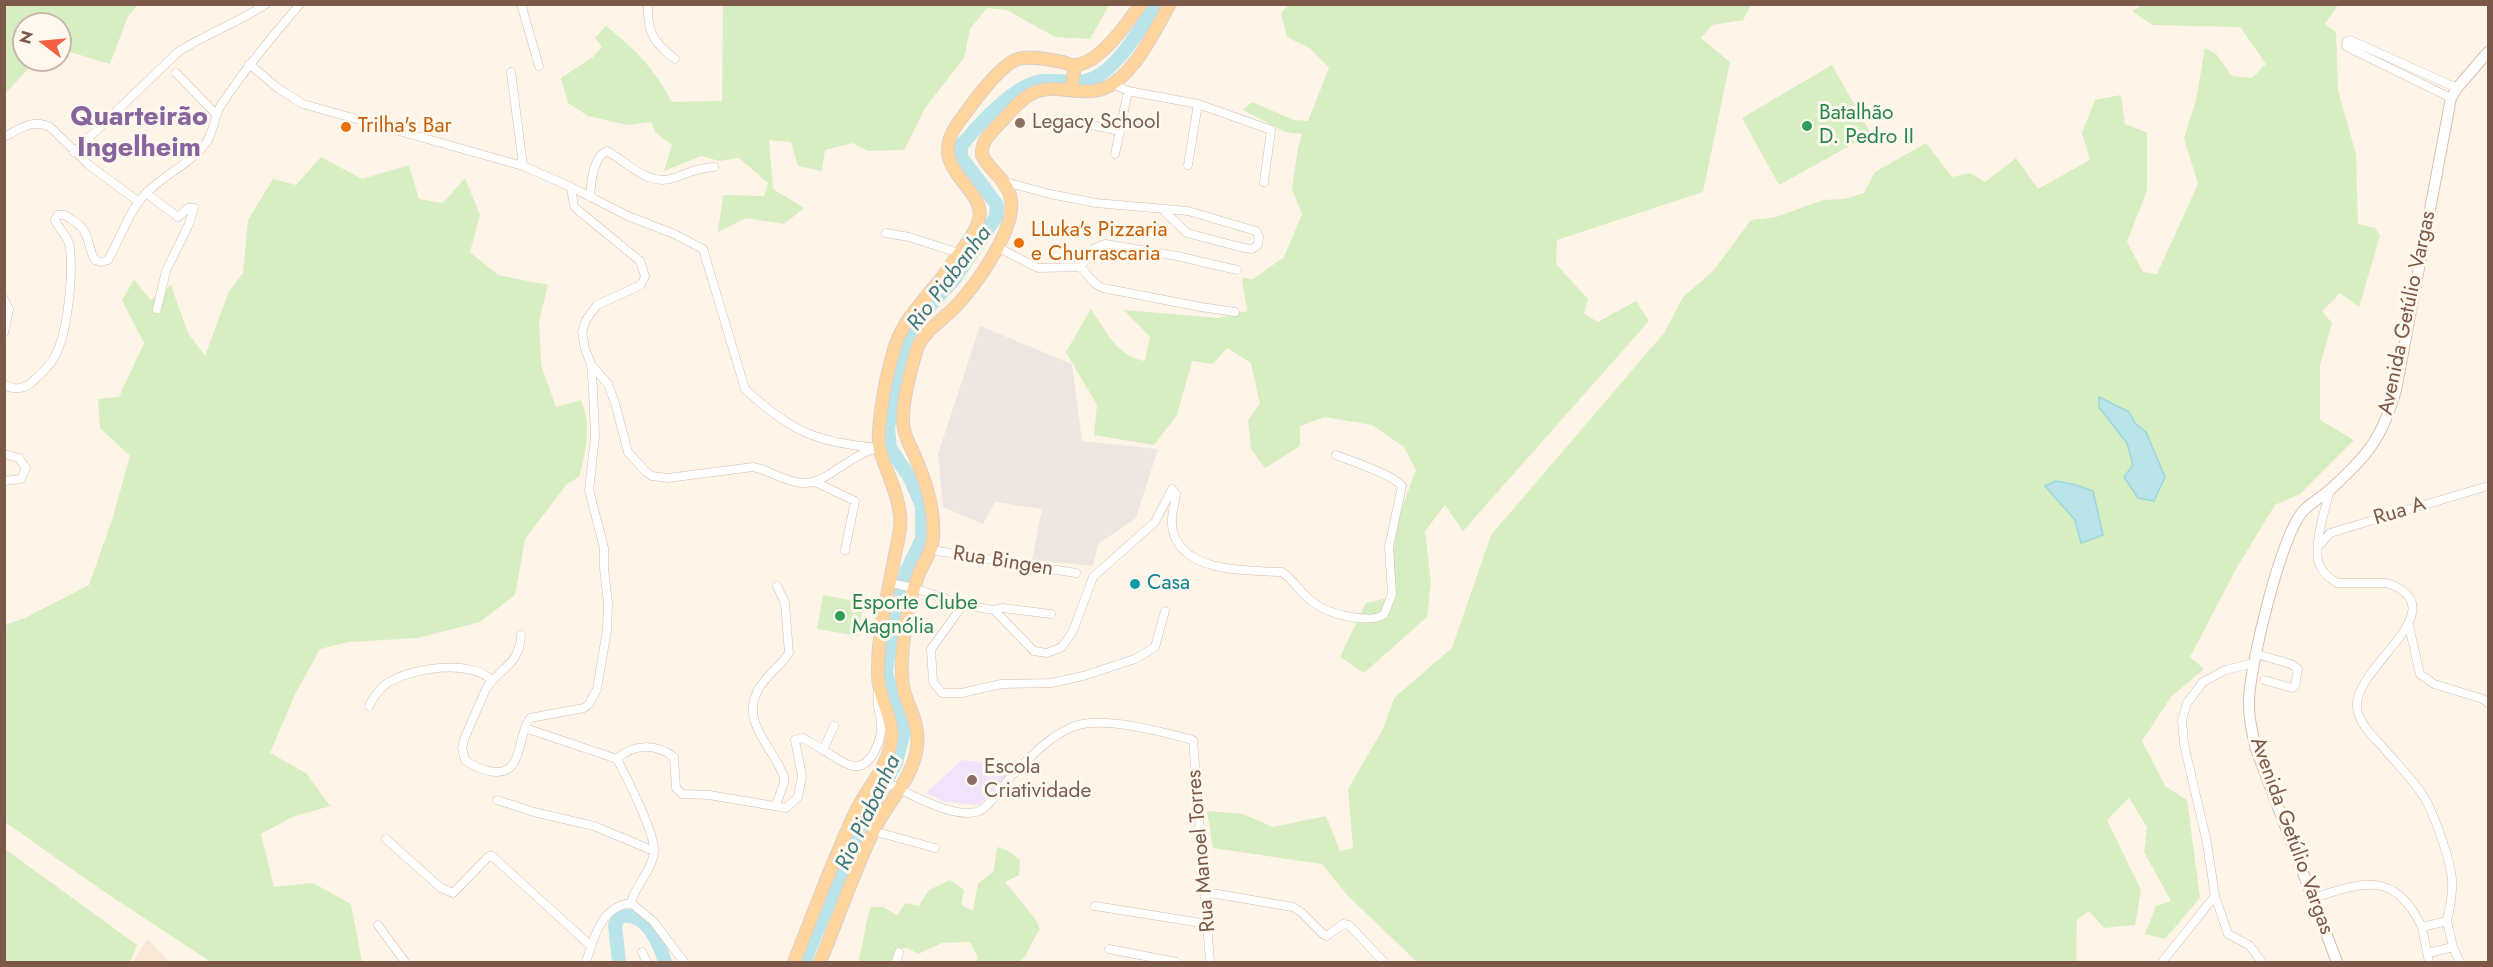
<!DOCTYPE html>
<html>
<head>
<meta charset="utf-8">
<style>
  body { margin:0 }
  #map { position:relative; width:2493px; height:967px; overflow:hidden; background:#fef4e7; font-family:Jost,sans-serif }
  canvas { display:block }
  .frame { position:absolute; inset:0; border:6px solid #7b5848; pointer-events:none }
  .north { position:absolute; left:12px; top:12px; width:60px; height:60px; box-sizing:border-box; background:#fff8ef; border:2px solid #cab8ac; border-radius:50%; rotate:286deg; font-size:16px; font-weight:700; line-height:24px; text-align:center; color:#7b5848 }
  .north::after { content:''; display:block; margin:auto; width:21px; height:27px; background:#f26042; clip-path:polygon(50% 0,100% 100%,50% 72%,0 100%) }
</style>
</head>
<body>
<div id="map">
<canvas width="2493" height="967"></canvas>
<div class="frame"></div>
<div class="north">N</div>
</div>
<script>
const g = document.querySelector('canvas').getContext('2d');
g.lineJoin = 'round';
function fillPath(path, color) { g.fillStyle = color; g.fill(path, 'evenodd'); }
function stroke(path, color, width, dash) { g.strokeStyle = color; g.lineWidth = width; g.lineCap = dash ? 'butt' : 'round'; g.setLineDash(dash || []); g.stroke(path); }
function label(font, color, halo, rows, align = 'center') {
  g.font = font + ' Jost,sans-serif'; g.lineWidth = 6; g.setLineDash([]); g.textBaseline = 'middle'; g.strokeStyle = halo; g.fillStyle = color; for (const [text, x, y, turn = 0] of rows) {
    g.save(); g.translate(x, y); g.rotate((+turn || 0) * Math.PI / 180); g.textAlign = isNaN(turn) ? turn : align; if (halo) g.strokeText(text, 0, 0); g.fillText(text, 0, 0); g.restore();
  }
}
fillPath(new Path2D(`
  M147 939 170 962H133Z`), '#f9e8d7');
fillPath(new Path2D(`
  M980 326 1072 364 1082 441 1158 449 1136 518 1098 544 1093 566 1032 560 1042 509 995 502 983 524 943 507 938 454Z`), '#eee6e0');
fillPath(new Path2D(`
  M962 760 1018 767 979 805 945 802 926 793Z`), '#f1e3fb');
fillPath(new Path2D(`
  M5 4H138V5L128 16 110 64 60 49V24H24V60H36L5 94Z
  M2144 4 2338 5 2325 24 2336 32 2338 90 2356 154 2358 224 2375 228 2380 236 2359 307 2340 293 2322 311 2332 323 2320 365V420L2354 440 2300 494 2275 505 2236 569 2190 657 2204 669 2171 697 2142 741 2165 786 2187 800 2200 898 2165 939 2145 934 2156 906 2171 901 2144 852 2147 827 2129 798 2107 820 2141 890 2135 925 2104 928 2089 911 2077 920 2076 959 2081 962H1417L1347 895 1322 864 1213 848 1207 811 1243 814 1273 827 1326 816 1340 851 1353 848 1348 789 1383 729 1394 698 1452 648 1491 535 1664 333 1683 297 1714 270 1751 220 1776 217 1823 200 1845 199 1864 193 1875 172 1926 143 1952 177 1970 173 1985 182 2016 158 2038 189 2090 160 2082 133 2095 100 2121 95 2125 124 2147 133V190L2127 242 2143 272 2157 274 2198 184 2184 138 2196 100 2205 48 2216 54 2232 76 2252 78 2266 64 2240 27 2152 25 2132 11Z
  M723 5V4L1109 5 1090 39 1055 37 1007 10 987 8 970 29 964 58 925 108 904 150 868 151 852 143 825 150 822 171 798 166 791 142 769 140 773 189 804 208 784 224 746 218 718 232 723 195 764 196 768 183 739 158 719 161 701 156 664 171 672 145 656 133 651 122 627 125 588 116 568 103 561 78 593 57 602 47 595 38 606 26C637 51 653 67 672 102L722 101Z
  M1289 5H1751L1743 20 1712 25 1701 38 1730 62 1703 192 1557 240 1556 264 1588 299 1584 314 1598 322 1636 301 1649 321 1463 531 1445 505 1425 531 1431 583 1427 617 1364 673 1340 657 1366 603 1387 598 1399 515 1416 470 1404 447 1372 425 1325 417 1300 426V446L1265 468 1251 449 1248 420 1260 404 1251 363 1227 348 1213 364 1192 361 1177 415 1154 445 1094 435 1097 405 1066 352 1091 309C1106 331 1117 357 1145 361L1150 337 1124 310 1217 318 1247 311 1242 278 1253 279 1284 257 1302 214 1292 189 1298 148 1302 134 1285 132 1243 110 1252 102 1294 120 1308 121 1329 68 1311 49 1287 37 1281 13Z
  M1832 65 1871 134 1779 185 1742 118Z
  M321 157 362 179 409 165 419 199 443 203 465 178 480 215 470 252 498 275 548 285 539 321 541 365 556 407 581 400C592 425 586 451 579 477L567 484 525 539 515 595 480 622 418 638 349 642 320 649 295 694 270 753 306 773 330 806 292 817 261 834 274 887 313 883 351 904 362 962H211L103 891 5 822 4 625 25 618 89 585 112 520 130 456 100 428 98 399 119 397 144 343 122 300 134 280 151 300 171 285 188 333 205 356 229 291 243 273 248 220 273 179 296 185Z
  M823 595 864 603 858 636 817 629Z
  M997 847 1007 850 1020 860 1019 875 1005 882 1036 920 1040 930C1031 941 1029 953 1020 962H974L978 958 970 942 942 943 918 954 908 948 898 949 894 962H858C864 944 864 926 871 907H883L897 915 906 903 919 906 929 890 950 880 964 890 961 905 973 911 978 884 994 871Z
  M5 849 137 945 130 962H5Z`), '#d7eec3');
const water = new Path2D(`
  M2099 397 2129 412 2135 423 2146 432 2165 477 2154 501 2138 498 2124 477 2133 465 2127 443 2099 407Z
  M2056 481 2076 485 2093 491 2103 535 2081 543 2075 520 2045 486Z`);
fillPath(water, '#b9e5ea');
stroke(water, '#9ed6dd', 1.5);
stroke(new Path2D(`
  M619 962 615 925 619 917C645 909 659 942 665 962
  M804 962 855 839 896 763 904 731 886 673 892 624 907 570 922 539V506L910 478 890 448 888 428 905 340 918 319 955 278 996 217 997 205 961 157V146C978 125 1016 83 1043 81 1060 80 1079 85 1094 78 1117 68 1143 26 1156 4`), '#b9e5ea', 14);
const street = new Path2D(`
  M521 4 539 66
  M648 4C647 32 653 42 675 59
  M249 64 279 89 303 104 523 166 571 187 628 216 674 234 703 249 745 389C791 432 818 443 879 448
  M511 72 523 166
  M176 73 216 114
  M1113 84 1128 91 1198 104 1271 130 1264 182
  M2451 98 2349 48 2346 46 2347 41 2350 40 2457 88
  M1054 120H1069L1120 131
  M4 137C20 129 33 118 50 127L89 165 139 202
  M74 152 178 52C206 34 237 23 266 4
  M1115 154 1128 91
  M1188 165 1198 104
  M1005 182 1050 194 1096 203 1188 211 1256 231 1259 237 1258 245 1252 249 1244 248 1187 233 1162 209
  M146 193 178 217 188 208H194L189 224 166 271 157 309
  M590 197C591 183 593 157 607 151 627 162 648 187 674 178 691 172 694 169 714 167
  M886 233 909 237 959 253
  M997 247 1038 268 1080 267C1089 274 1091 284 1103 288L1201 307 1235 312
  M1080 267 1095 248 1105 244 1177 256 1237 270
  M4 299 9 309 4 333
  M592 366 608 384 615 403 628 452 646 472 652 476 668 478 753 467C770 470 784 482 802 483 826 485 846 457 872 450
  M4 384C13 391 26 389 33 381 40 375 47 368 52 361 68 338 73 276 70 248 69 236 59 230 55 220L57 215C63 214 66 215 71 219 92 232 85 242 95 260L101 262 108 260C120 239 129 211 146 193 165 174 190 164 206 143 214 131 214 117 221 105 245 69 272 37 300 4
  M4 454 19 458 26 468 21 479 4 481
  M817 483 855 501 845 550
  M2330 490C2325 508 2312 550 2320 566 2323 574 2330 578 2337 583H2387C2460 608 2353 667 2357 707 2358 724 2376 739 2387 752 2399 766 2412 779 2422 794 2433 810 2451 861 2452 880 2453 894 2450 908 2447 921
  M2320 545 2330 533 2488 486
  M931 550 1076 573
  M890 583 914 588 963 605 994 610 1034 651 1047 653 1062 647 1073 631 1093 577 1155 522 1172 489 1176 494C1174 508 1169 521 1174 535 1189 574 1249 570 1282 572 1293 580 1299 590 1309 599 1325 614 1365 624 1384 615L1392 594 1389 547 1402 486C1394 475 1351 461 1336 455
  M963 605 931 649 933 682 942 693H962L1001 684 1051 683 1083 676 1135 659 1155 647 1165 611
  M994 610 1003 608 1051 614
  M2409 626 2420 674 2434 684 2483 699 2488 703
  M521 635C520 665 499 668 486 689L465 737 462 748 465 760C473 766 485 771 495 772 524 774 517 734 530 718L584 708 589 704 597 689 607 630 608 603 604 568V548L589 490 595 437 593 388 591 364 585 349 582 332 586 320 597 305 641 285 645 276 640 261 579 211 574 206 571 187
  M2256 654 2291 664 2298 669 2295 686 2292 688 2264 680
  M369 706C374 697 378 690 386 684 409 668 472 658 492 681
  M525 728 617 759C626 776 655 833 654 851 653 870 635 885 631 903
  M823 750C832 755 843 764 853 766 872 769 883 737 881 723 880 710 875 703 878 690
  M617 759C633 744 655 743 674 757L676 788 682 794 709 795 786 808 798 797 802 776 795 740 803 738 823 750 834 726
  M876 777C899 788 955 822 979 811 991 806 1004 783 1013 774 1031 756 1052 734 1075 726 1105 716 1163 732 1193 740L1210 962
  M497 800 534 812 594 826 654 851
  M776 805 784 783V777C774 748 740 723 758 690 766 675 780 667 789 653L785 603 777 586
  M873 831 935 848
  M386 839 441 888 453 893 489 856H492L591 946
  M1205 892 1293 907 1302 913 1324 935 1327 936 1343 924 1349 925 1384 962
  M2215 896 2228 934 2249 945 2262 962
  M2313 898C2364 882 2394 870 2422 927
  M1095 906 1208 924
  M378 925 405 962
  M2453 947 2460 962
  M1109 949 1176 962
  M642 952 647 962
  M2428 953 2453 947 2447 921 2422 927 2429 962
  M586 962C594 937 601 907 631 903L653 921 684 962
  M896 962 899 952
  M2162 962 2215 896 2207 843 2184 744 2182 720 2187 703 2203 682 2225 670 2254 663`);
const secondary = new Path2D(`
  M2337 962 2256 749C2252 733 2248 716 2249 699 2251 661 2280 539 2303 511 2312 502 2323 496 2332 488 2368 455 2382 438 2396 390L2451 98 2457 88 2488 52`);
const primary = new Path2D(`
  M1071 90 1075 66
  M794 962C814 912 832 862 855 813 866 789 887 769 891 742 895 719 878 698 878 675 877 635 888 594 895 555 897 543 902 527 900 515 898 492 886 472 880 450 875 431 887 373 893 353 900 325 917 308 935 286 944 276 951 264 959 254 967 243 976 232 979 219 987 188 927 171 956 126 968 109 999 65 1018 59 1031 55 1050 60 1063 62 1067 63 1071 66 1074 65 1099 65 1128 22 1141 4
  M820 962C838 919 853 874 873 832 885 806 907 785 915 757 925 720 902 706 902 674 901 645 908 603 918 576 923 562 932 553 933 538 935 510 927 484 916 459 912 449 906 440 904 429 900 410 911 369 917 349 922 333 941 321 953 309 974 289 1020 225 1010 195 1004 177 990 171 982 155 981 141 990 134 999 124 1009 114 1020 99 1033 93 1059 81 1088 102 1114 83 1140 64 1154 31 1170 4`);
stroke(street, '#d4bdae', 9);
stroke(secondary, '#dabead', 12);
stroke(primary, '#dad0cc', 14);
stroke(street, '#fff', 8);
stroke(secondary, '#fff', 10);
stroke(primary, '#ffd59d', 12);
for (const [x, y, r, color] of [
  [1020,123,6,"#8d6e63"],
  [1807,126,6,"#2e9e5b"],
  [346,127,6,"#e8710a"],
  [1019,243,6,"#e8710a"],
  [1135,584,6,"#0f9aa8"],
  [840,616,6,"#2e9e5b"],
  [972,780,6,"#8d6e63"]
]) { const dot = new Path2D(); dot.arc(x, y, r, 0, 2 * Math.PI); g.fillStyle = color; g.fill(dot); stroke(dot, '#fff8ef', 2); }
label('21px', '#27864d', '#fff8ef', [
  ["Batalhão",1819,114],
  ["D. Pedro II",1819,138],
  ["Esporte Clube",852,604],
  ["Magnólia",852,628]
], 'left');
label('21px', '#785e54', '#fff8ef', [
  ["Legacy School",1032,123],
  ["Escola",984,768],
  ["Criatividade",984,792]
], 'left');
label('21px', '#c56008', '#fff8ef', [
  ["Trilha's Bar",358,127],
  ["LLuka's Pizzaria",1031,231],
  ["e Churrascaria",1031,255]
], 'left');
label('21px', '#7b5848', '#fff8ef', [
  ["Avenida Getúlio Vargas",2408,313,-78],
  ["Rua A",2400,512,-17],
  ["Rua Bingen",1003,562,9],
  ["Avenida Getúlio Vargas",2291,836,70],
  ["Rua Manoel Torres",1202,851,-95]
]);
label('21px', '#0d838f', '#fff8ef', [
  ["Casa",1147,584]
], 'left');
label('italic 22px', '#3a7881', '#fff8ef', [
  ["Rio Piabanha",950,279,-53],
  ["Rio Piabanha",869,813,-65]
]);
label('bold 27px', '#87649e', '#fff8ef', [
  ["Quarteirão",139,118],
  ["Ingelheim",139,149]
]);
</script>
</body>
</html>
